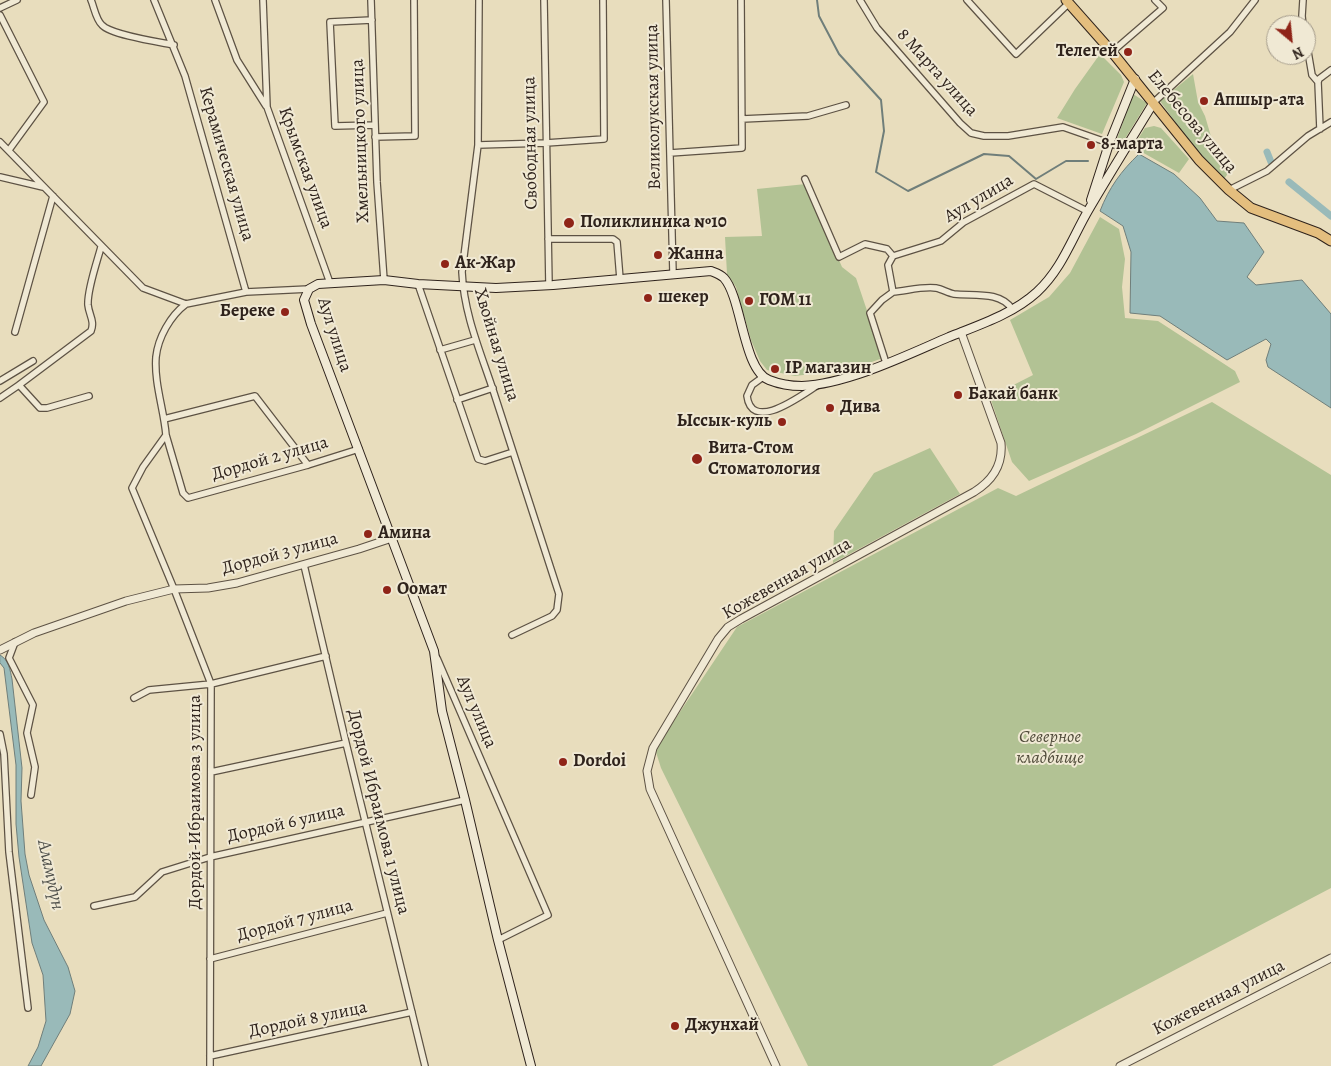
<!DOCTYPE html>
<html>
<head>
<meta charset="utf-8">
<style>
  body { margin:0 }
  #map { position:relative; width:1331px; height:1066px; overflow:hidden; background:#e8ddbd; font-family:Alegreya,serif }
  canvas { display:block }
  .north { position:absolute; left:1266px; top:15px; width:50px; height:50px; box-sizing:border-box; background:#f0e9d4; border:1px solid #a39a8a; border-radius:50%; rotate:152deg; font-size:14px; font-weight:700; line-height:20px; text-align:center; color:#2f231c }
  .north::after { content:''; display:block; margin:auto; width:18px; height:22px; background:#8f2418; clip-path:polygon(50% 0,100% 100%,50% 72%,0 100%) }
</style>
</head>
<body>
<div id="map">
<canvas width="1331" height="1066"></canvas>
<div class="north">N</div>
</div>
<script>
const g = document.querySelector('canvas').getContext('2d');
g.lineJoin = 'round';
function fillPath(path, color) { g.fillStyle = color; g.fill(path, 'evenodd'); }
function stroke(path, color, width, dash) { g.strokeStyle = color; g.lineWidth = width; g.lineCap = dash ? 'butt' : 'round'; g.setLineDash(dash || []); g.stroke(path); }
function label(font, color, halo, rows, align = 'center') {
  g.font = font + ' Alegreya,serif'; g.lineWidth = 4; g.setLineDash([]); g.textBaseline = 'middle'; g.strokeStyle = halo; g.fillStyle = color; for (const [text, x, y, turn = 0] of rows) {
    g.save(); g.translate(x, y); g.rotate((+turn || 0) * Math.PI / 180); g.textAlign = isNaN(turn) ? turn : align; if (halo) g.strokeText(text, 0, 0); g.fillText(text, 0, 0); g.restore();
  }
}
fillPath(new Path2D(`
  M1100 54 1121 75 1124 82 1102 134 1057 118 1075 89Z
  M1193 74 1198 102 1205 116 1215 150 1232 168 1224 179 1199 155 1160 101Z
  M1133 94 1147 103 1123 142H1117V139Z
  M1154 126 1161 128 1189 159 1179 173 1133 147 1145 128Z
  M806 184 842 267 856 278 883 358 849 370 803 375 795 376 767 370 760 361 751 340 736 287 727 274 725 237 762 236 757 189Z
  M1100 217 1119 229 1125 259 1122 287 1125 318 1158 321 1235 371 1240 382 1136 434 1029 481 1012 462 990 397 1033 375 1010 320 1049 297 1070 273Z
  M1212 402 1331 475V888L992 1066H808L661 768 655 749 737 627 998 488 1016 496Z
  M930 448 960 494 833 563 834 531 874 473Z`), '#b2c294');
const water = new Path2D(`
  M1139 154 1174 174 1200 198 1217 221 1244 223 1264 252 1247 277 1256 285 1302 280 1331 314V408L1268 367 1266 360 1271 344 1266 339 1227 360 1160 316 1130 313 1131 252 1123 226 1100 211C1109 188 1121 171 1139 154Z
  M0 655C9 660 10 670 12 679L22 768 21 801 25 854 29 875 44 920 68 967 75 991 70 1014 41 1066H28L38 1047 46 1021 43 975 32 943 19 857 16 824V765L4 668 0 663Z`);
fillPath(water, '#99bab9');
stroke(water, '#6f7e7a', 1);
stroke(new Path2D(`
  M817 0 819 16 839 54 881 100 884 131 876 172 908 191 984 154 1009 156 1036 179 1066 161H1088`), '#6f7e7a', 2);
stroke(new Path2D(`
  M1267 152 1271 162
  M1289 182 1331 216`), '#99bab9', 7);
const minor = new Path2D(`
  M91 0C94 7 96 20 102 25 111 35 159 42 174 45
  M154 0 185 76 246 292
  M215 0 237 60 266 106
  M263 0 267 107 330 283
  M371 0 377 182 384 280
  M479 0 478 145 462 272C464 315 481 353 494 393 516 460 537 527 559 594L557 610 552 616 512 635
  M544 0 549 285
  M666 0 673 273
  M860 0 877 28 960 123 971 133 984 136H1008L1063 127 1126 149
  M967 0 1016 54 1069 3
  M1303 0 1302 16 1303 25
  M0 8 17 0
  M0 15 44 102 9 150
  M372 20 330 22 335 126 375 125
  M1306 40 1312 75 1318 82
  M1112 52 1163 8 1155 0
  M1154 102 1230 32 1255 0
  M742 119 808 116 846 105
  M1320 129 1318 82 1319 79 1331 70
  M375 137 415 136 414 0
  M0 142 143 288 186 304 246 292 309 289
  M478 145 546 143 604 139 603 0
  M670 153 742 148 741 0
  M0 177 43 187
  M805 179 839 257 865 244 887 249 893 256
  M1229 190 1267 171 1308 136 1331 122
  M548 239H613L617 242 620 279
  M418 284 478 459 485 461 513 452
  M893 292C906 291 923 286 936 288 942 289 948 293 954 294 974 296 1000 291 1012 309
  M186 304C170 316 158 338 156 357 154 383 164 410 166 435L143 467 132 488 174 589 211 684 210 1066
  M15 332 53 196
  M440 350 475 340
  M886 363 870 313 882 300 893 292 888 265 893 256 941 241 964 222 1034 184 1087 211
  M763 377 752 385 747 396C752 434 803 394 818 385
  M0 381 33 361
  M19 385 91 331C95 321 89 315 88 305 87 290 97 262 101 247
  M0 398 19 385 40 408H47L89 396
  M457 400 493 388
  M164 419 255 396 308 465
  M166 435 183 493 188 498 308 465 359 449
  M304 565 346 743 425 1066
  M15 642 9 658 33 705 27 733 35 767 31 795
  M437 658 548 915 498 940
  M134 698 149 690 211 684 326 656
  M0 734 4 754 9 852 28 1008
  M211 772 346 743
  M94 906 135 897 162 872 210 857 465 800
  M210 959 387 913
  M210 1056 412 1012`);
const tertiary = new Path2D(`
  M0 650 34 633 126 601 174 589 208 588 237 583 359 549 392 538
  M776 1066 650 789 647 771 653 748 718 639 728 627 741 619 974 492C992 481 1003 465 1001 443L961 332
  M1120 1066 1331 958`);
const secondary = new Path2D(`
  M1091 200 1109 144 1135 79
  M531 1066 498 940 465 800 442 711 434 651 311 324 304 300 309 289 318 284 384 280 418 284 496 288 553 285 711 271C716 273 720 274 724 278 742 298 743 370 769 380 779 384 792 386 802 386 848 384 907 355 949 337 979 325 1013 314 1037 292 1062 269 1072 238 1089 209 1110 173 1132 138 1154 102`);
const primary = new Path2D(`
  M1066 0 1112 52 1199 160 1229 190 1251 208 1318 233 1331 241`);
stroke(minor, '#5d5244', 8);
stroke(tertiary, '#5d5244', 9);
stroke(secondary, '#2f231c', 10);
stroke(primary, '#2f231c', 11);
stroke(minor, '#f0e9d4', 5.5);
stroke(tertiary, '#f0e9d4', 7);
stroke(secondary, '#f0e9d4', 8);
stroke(primary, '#e4be7e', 9);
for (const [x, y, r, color] of [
  [1128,52,5,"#8f2418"],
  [1204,101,5,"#8f2418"],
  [1091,145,5,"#8f2418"],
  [569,223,6,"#8f2418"],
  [658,255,5,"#8f2418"],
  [445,264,5,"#8f2418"],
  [648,298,5,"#8f2418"],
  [749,301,5,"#8f2418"],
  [285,312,5,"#8f2418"],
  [775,369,5,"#8f2418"],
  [958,395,5,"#8f2418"],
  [830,408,5,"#8f2418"],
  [782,422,5,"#8f2418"],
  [697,459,6,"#8f2418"],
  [368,534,5,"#8f2418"],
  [387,590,5,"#8f2418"],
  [563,762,5,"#8f2418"],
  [675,1026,5,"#8f2418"]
]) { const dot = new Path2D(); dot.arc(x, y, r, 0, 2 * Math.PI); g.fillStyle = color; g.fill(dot); stroke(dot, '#f0e9d4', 2); }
label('bold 18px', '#2f231c', '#f0e9d4', [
  ["Телегей",1118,52,"right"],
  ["Апшыр-ата",1214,101],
  ["8-марта",1101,145],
  ["Поликлиника №10",580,223],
  ["Жанна",668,255],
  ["Ак-Жар",455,264],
  ["шекер",658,298],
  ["ГОМ 11",759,301],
  ["Береке",275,312,"right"],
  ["IP магазин",785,369],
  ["Бакай банк",968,395],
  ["Дива",840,408],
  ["Ыссык-куль",772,422,"right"],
  ["Вита-Стом",708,449],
  ["Стоматология",708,470],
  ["Амина",378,534],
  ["Оомат",397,590],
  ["Dordoi",573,762],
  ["Джунхай",685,1026]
], 'left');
label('18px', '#2f231c', '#f0e9d4', [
  ["8 Марта улица",937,73,48],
  ["Великолукская улица",654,107,-91],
  ["Елебесова улица",1192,122,50],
  ["Хмельницкого улица",361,141,-92],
  ["Свободная улица",531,143,-91],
  ["Керамическая улица",226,164,74],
  ["Крымская улица",305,168,70],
  ["Аул улица",979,199,-31],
  ["Аул улица",334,335,72],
  ["Хвойная улица",496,345,73],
  ["Дордой 2 улица",270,459,-16],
  ["Дордой 3 улица",280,554,-15],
  ["Кожевенная улица",787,579,-30],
  ["Аул улица",476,712,67],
  ["Дордой-Ибраимова 3 улица",196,802,-90],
  ["Дордой Ибраимова 1 улица",378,812,76],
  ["Дордой 6 улица",286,824,-13],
  ["Дордой 7 улица",295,921,-15],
  ["Кожевенная улица",1219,998,-27],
  ["Дордой 8 улица",308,1020,-12]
]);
label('italic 18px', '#504b3a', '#f0e9d4', [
  ["Северное",1050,738],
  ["кладбище",1050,759]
]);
label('italic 19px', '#4f504b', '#f0e9d4', [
  ["Аламүдүн",50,875,78]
]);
</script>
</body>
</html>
